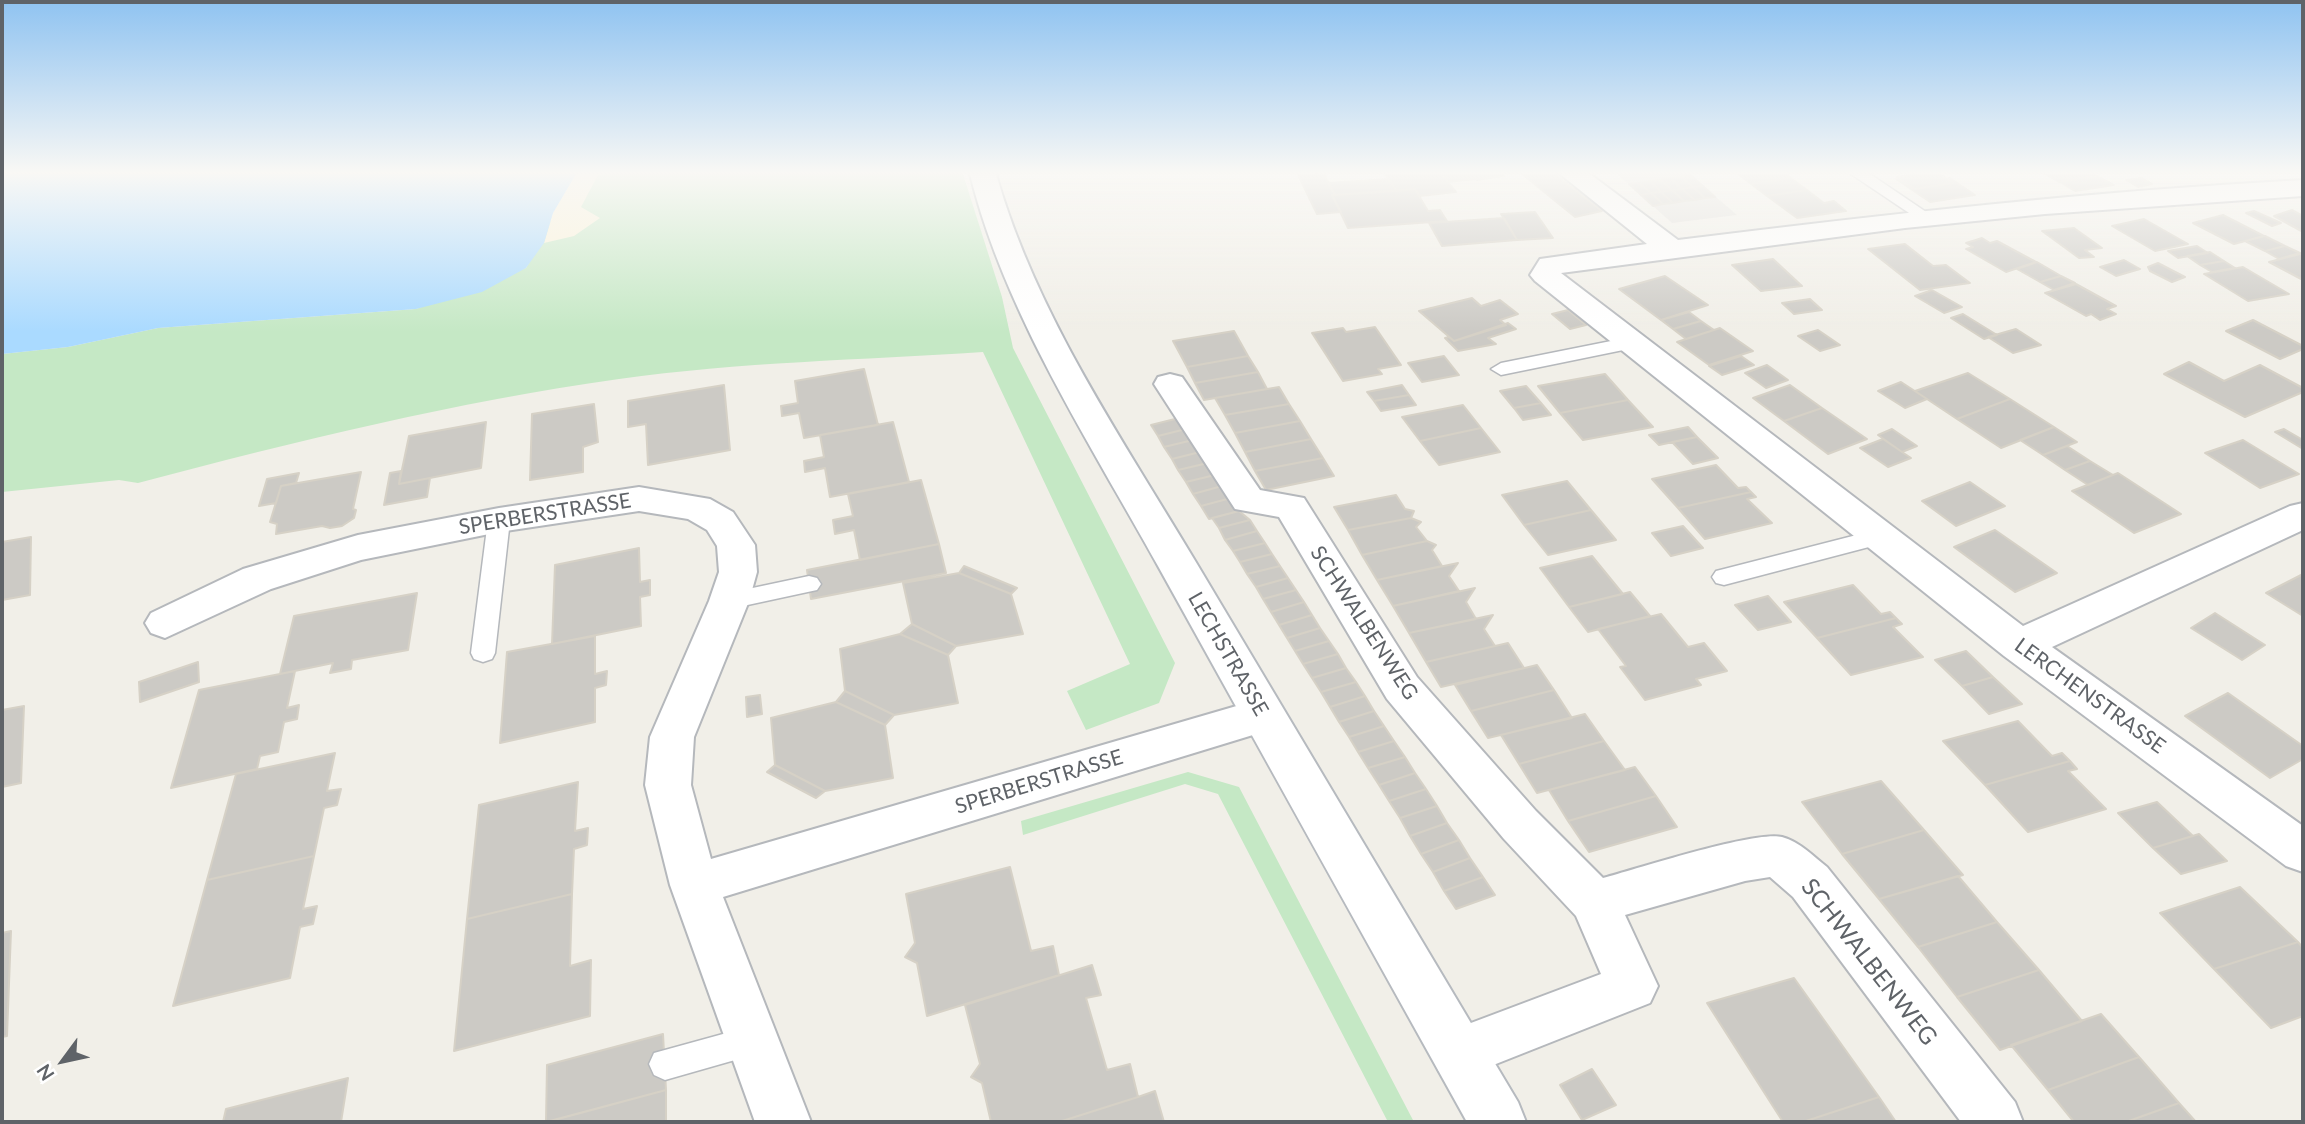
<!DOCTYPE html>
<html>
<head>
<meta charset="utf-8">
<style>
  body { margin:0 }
  #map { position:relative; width:2305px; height:1124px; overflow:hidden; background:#f1efe8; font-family:Lato,sans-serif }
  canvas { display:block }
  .frame { position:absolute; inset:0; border:4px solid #5f6368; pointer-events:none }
  .north { position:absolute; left:28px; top:1026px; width:70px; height:70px; -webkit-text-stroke:5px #fff; paint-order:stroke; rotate:237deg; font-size:19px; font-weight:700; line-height:28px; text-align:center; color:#5f6368 }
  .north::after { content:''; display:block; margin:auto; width:24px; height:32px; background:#5f6368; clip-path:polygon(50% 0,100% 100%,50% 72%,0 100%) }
</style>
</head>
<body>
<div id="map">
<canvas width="2305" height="1124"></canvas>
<div class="frame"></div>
<div class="north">N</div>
</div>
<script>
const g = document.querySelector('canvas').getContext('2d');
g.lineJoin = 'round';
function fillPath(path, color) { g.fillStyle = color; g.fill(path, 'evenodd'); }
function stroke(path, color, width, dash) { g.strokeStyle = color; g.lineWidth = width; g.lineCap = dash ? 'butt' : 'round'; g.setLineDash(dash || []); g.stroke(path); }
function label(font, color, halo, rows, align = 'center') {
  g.font = font + ' Lato,sans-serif'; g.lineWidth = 5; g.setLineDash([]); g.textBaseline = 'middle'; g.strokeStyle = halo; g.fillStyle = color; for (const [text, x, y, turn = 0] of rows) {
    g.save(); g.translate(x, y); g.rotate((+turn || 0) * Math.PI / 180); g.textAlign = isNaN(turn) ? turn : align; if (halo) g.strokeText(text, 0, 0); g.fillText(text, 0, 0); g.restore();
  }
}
fillPath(new Path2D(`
  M1617 174H1689L1737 215 1672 223Z`), '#e0deda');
fillPath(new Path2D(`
  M576 174H963L1002 297 1013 348 1175 663 1159 703 1086 730 1067 691 1130 664 983 352C862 360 739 362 619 379 456 402 296 441 138 483L119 480 2 492V354L68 347 158 328 416 309 526 268Z
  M1188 772 1239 787 1414 1122H1388L1218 794 1185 784 1023 835 1021 821Z`), '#c5e8c5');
fillPath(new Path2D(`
  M576 174H619L598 175 581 207 600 218 574 236 544 243 553 213Z`), '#fbf3d9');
fillPath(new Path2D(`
  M2 174H576L553 213 544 243 526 268 482 292 416 309 158 328 68 347 2 354Z`), '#aadaff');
const building = new Path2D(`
  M1324 174 1335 195H1332L1341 212 1317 214 1298 175Z
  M1385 174H1442L1456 192 1420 196 1415 189 1397 191Z
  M1442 174H1472L1476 179 1448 182Z
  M1472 174H1502L1504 176 1477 180Z
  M1522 174H1555L1602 211 1575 217Z
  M1738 174H1786L1791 178 1751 184Z
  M1915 174H1940L1953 183 1915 189 1897 177Z
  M2045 174H2093L2097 176 2059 182Z
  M1691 175 1703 186 1693 187 1681 177Z
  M2097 176 2114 185 2075 191 2060 182Z
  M1681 177 1693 187 1682 189 1670 178Z
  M1670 178 1682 189 1672 190 1660 180Z
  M1791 178 1807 190 1767 196 1751 184Z
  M1950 178 1975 195 1930 202 1896 179 1915 189 1953 183 1947 179Z
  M2141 178 2152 184 2138 187 2126 180Z
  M1388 179 1397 191 1335 195 1328 183Z
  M1660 180 1672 190 1661 192 1650 181Z
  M1650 181 1661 192 1651 193 1639 183Z
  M1639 183 1651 193 1641 195 1629 184Z
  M1703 186 1715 197 1705 198 1693 187Z
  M1693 187 1705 198 1695 200 1682 189Z
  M1415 189 1428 211 1440 210 1447 221 1348 228 1332 195Z
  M1682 189 1695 200 1684 201 1672 190Z
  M1672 190 1684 201 1673 203 1661 192Z
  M1807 190 1824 203 1834 201 1846 211 1797 218 1767 196Z
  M1661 192 1673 203 1663 204 1651 193Z
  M1651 193 1663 204 1653 206 1641 195Z
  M2292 210 2303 216V232L2274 216Z
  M2254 211 2281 223 2272 226 2246 213Z
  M1535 212 1553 238 1517 240 1501 214Z
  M2223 215 2264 236 2234 244 2193 223Z
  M1504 218 1517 240 1442 246 1429 223Z
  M2144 219 2188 244 2155 251 2112 226Z
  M2074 228 2102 248 2085 250 2094 257 2079 258 2042 231Z
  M2265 236 2285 246 2265 251 2245 241Z
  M1982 238 1990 243 1997 241 2036 262 2006 272 1966 249 1973 247 1966 243Z
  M1905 244 1933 266 1946 265 1970 283 1920 290 1868 249Z
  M2197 246 2208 253 2178 258 2168 251Z
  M2285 246 2300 253 2279 259 2265 251Z
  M2210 252 2224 261 2200 265 2187 256Z
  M2300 254 2303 255V280L2269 262Z
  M1773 259 1802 286 1761 291 1732 265Z
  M2124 260 2140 269 2116 276 2100 267Z
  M2224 261 2235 268 2212 272 2200 265Z
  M2037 262 2061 276 2040 282 2017 269Z
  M2158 263 2185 277 2172 282 2150 271 2148 267Z
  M2243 267 2289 294 2248 301 2204 274Z
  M1665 276 1708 305 1661 320 1619 289Z
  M2061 276 2075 283 2054 290 2040 282Z
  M2076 284 2116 306 2107 309 2116 314 2100 320 2091 314 2086 316 2045 293Z
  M1932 290 1962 307 1944 313 1915 296Z
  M1472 298 1481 306 1500 300 1518 314 1500 320 1506 325 1454 341 1419 311Z
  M1810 299 1822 310 1794 314 1782 303Z
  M1568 310 1586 325 1570 329 1552 314Z
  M1689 312 1701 321 1673 329 1661 320Z
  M1963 314 1997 335 1984 339 1951 318Z
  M2253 320 2303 346V349L2280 359 2226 331Z
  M1701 321 1714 330 1686 339 1673 329Z
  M1508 323 1516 329 1488 338 1496 344 1458 351 1445 338 1449 337 1454 341Z
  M1375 327 1401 365 1378 369 1382 374 1343 381 1312 333 1343 328 1346 332Z
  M1720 328 1753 351 1709 365 1677 342Z
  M2016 329 2041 345 2013 353 1988 337Z
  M1818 330 1840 345 1820 351 1798 336Z
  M1234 331 1248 356 1187 367 1173 341Z
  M1248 356 1258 372 1195 383 1187 367Z
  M1444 356 1459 375 1422 382 1408 363Z
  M1741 356 1754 365 1722 375 1709 366Z
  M2189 362 2224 381 2260 365 2303 388V392L2245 417 2164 374Z
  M1767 365 1788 380 1766 388 1745 373Z
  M864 369 878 425 804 438 799 413 782 416 781 406 798 403 795 381Z
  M1258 372 1267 389 1204 400 1195 383Z
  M1968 373 2010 399 1957 419 1915 391Z
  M1605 374 1628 400 1560 413 1538 386Z
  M1901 382 1927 399 1905 408 1878 391Z
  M724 385 730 450 648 465 646 424 628 427V401Z
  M1402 385 1409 395 1374 401 1367 392Z
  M1790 385 1822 408 1784 421 1753 398Z
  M1526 386 1541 403 1514 408 1500 391Z
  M1279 387 1289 404 1225 415 1215 398Z
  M1409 395 1416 405 1381 411 1374 401Z
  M2010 399 2054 427 2001 448 1957 419Z
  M1628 400 1653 427 1583 440 1560 413Z
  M1541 403 1551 415 1523 420 1514 408Z
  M594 404 598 442 583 447V472L530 480 532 414Z
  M1289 404 1300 421 1235 433 1225 415Z
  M1463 405 1481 428 1420 441 1402 417Z
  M1822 408 1867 439 1828 454 1784 421Z
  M1179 418 1186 429 1158 436 1151 425Z
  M1300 421 1311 439 1245 452 1235 433Z
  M486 422 481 468 399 484 409 436Z
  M893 422 909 482 830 497 825 468 805 472 804 461 824 457 820 435Z
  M1688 427 1697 437 1659 445 1649 435Z
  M2054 427 2077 442 2043 455 2020 440Z
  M1481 428 1500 452 1439 465 1420 441Z
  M1186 429 1193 440 1164 447 1158 436Z
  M1892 429 1917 446 1902 452 1878 435Z
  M2284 429 2303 440V449L2275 432Z
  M1697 437 1718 458 1693 464 1672 442Z
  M1311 439 1323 458 1255 471 1245 452Z
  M1883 439 1902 452 1911 458 1888 467 1860 448Z
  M1193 440 1200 452 1172 459 1164 447Z
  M2243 440 2299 474 2260 488 2205 453Z
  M2067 446 2090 461 2065 470 2043 455Z
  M1200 452 1208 463 1178 470 1172 459Z
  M1323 458 1334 476 1266 490 1255 471Z
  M2090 461 2113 475 2088 485 2065 470Z
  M1208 463 1215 475 1186 482 1178 470Z
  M1716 465 1738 488 1746 487 1751 492 1678 508 1652 479Z
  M401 471 399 484 430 478 427 497 384 505 390 473Z
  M361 472 353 509 356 510 354 518 342 526 330 528 322 526 276 534 277 524 270 522 281 486Z
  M299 473 296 483 281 486 276 503 259 506 267 479Z
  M2118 473 2181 514 2134 533 2072 491Z
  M1215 475 1222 486 1193 494 1186 482Z
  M921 480 939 544 860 560 854 530 835 534 833 520 853 516 848 494Z
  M1567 481 1591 510 1524 525 1502 495Z
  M1970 482 2005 506 1956 526 1922 501Z
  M1222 486 1231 498 1201 506 1193 494Z
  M1751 492 1756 497 1747 499 1772 523 1705 539 1678 508Z
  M1396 495 1405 509 1414 511 1411 518 1348 530 1334 507Z
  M1231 498 1239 511 1209 519 1201 506Z
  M1591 510 1616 540 1548 555 1524 525Z
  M1239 511 1250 520 1219 528 1212 518Z
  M1411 518 1421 522 1416 527 1427 541 1362 555 1348 530Z
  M1250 520 1257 531 1225 540 1219 528Z
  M1683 526 1703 548 1671 556 1652 533Z
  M1995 530 2057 573 2015 592 1954 547Z
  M1257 531 1265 543 1233 551 1225 540Z
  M31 537 30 595 2 600V542Z
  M1427 541 1436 545 1432 550 1442 566 1377 580 1362 555Z
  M1265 543 1272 554 1240 562 1233 551Z
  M939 544 946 573 811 599 807 570Z
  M639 548 640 582 650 580V595L640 597 641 626 552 644 555 565Z
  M1272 554 1280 566 1247 574 1240 562Z
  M1592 556 1623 594 1569 607 1540 568Z
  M1458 563 1449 576 1459 591 1393 606 1377 580Z
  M964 566 1017 588 1011 594 959 573Z
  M1280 566 1288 578 1256 587 1247 574Z
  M959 573 1011 594 1023 634 956 646 912 624 903 583Z
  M2303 574V616L2266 593Z
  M1288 578 1296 590 1263 599 1256 587Z
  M1853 585 1881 614 1890 612 1896 618 1817 638 1784 602Z
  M1475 588 1466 602 1476 619 1409 633 1393 606Z
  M1296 590 1304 602 1271 612 1263 599Z
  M1630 592 1650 616 1588 632 1569 607Z
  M417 593 408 650 352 660 351 669 330 673 333 663 280 674 294 616Z
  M1768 596 1791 622 1758 630 1735 605Z
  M1304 602 1312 615 1279 625 1271 612Z
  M2215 613 2265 645 2242 660 2191 628Z
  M1661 614 1688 647 1704 643 1727 671 1696 679 1701 685 1645 700 1620 667 1626 666 1598 629Z
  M1312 615 1320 628 1287 638 1279 625Z
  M1493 615 1484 629 1495 646 1426 662 1409 633Z
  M1896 618 1902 624 1893 627 1923 657 1851 675 1817 638Z
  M912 624 956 646 948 655 900 634Z
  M1320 628 1329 641 1295 651 1287 638Z
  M900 634 948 655 958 703 894 715 845 691 840 649Z
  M595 636V674L607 671 606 685 595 688V722L500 743 507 652Z
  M1329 641 1338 654 1303 664 1295 651Z
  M1508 643 1524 668 1441 687 1426 662Z
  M1966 651 1993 677 1962 686 1935 660Z
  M1338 654 1346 668 1312 678 1303 664Z
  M198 662 199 682 140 702 139 682Z
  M1537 665 1554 690 1471 711 1455 685Z
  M1346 668 1356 682 1321 692 1312 678Z
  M295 671 287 708 299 705 297 719 284 722 278 752 260 756 257 769 171 788 199 690Z
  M1993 677 2022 704 1989 714 1962 686Z
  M1356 682 1365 696 1330 707 1321 692Z
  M1554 690 1572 718 1488 738 1471 711Z
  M845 691 894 715 885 725 836 702Z
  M2228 693 2303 746V759L2270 778 2185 716Z
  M760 695 762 714 747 717 746 697Z
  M1365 696 1374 711 1339 722 1330 707Z
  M836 702 885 725 893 778 825 791 775 765 771 718Z
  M24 706 21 783 2 787V710Z
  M1374 711 1384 726 1349 737 1339 722Z
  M1585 714 1604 741 1519 764 1501 735Z
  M2018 721 2052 756 2062 753 2070 761 1985 785 1943 741Z
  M1384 726 1394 741 1358 752 1349 737Z
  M1394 741 1405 757 1368 768 1358 752Z
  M1604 741 1625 770 1537 793 1519 764Z
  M335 753 327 791 341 789 337 805 324 808 314 856 207 880 236 774Z
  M1405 757 1415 773 1379 785 1368 768Z
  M2070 761 2077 769 2068 771 2106 809 2028 832 1985 785Z
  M775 765 825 791 816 798 767 772Z
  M1635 767 1656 796 1568 821 1549 790Z
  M1415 773 1426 789 1389 801 1379 785Z
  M1881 781 1924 830 1842 854 1802 802Z
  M578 782 575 831 588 828 587 845 574 849 572 894 467 919 479 805Z
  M1426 789 1437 806 1400 818 1389 801Z
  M1656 796 1677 827 1589 852 1568 821Z
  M2157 802 2193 836 2153 848 2118 813Z
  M1437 806 1447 823 1410 836 1400 818Z
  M1447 823 1459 840 1421 854 1410 836Z
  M1924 830 1963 875 1879 899 1842 854Z
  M2199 834 2227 861 2181 874 2153 848Z
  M1459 840 1470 858 1433 872 1421 854Z
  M314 856 303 909 317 906 313 924 300 927 290 978 173 1006 207 880Z
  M1470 858 1483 877 1444 891 1433 872Z
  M1010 867 1031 951 1053 946 1059 975 927 1016 917 963 905 957 915 943 906 894Z
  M1958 876 1997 922 1918 947 1879 899Z
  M1483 877 1495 895 1456 909 1444 891Z
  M2240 887 2298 942 2214 969 2160 913Z
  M572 894 570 966 591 960 590 1016 454 1051 467 919Z
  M1997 922 2039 970 1957 997 1918 947Z
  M11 931 7 1036 2 1037V933Z
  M2298 942 2303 948V1016L2271 1028 2214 969Z
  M1092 965 1101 995 1086 998 1107 1070 1130 1064 1138 1097 1059 1122H991L982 1083 971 1077 980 1064 965 1005Z
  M2039 970 2082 1021 2000 1050 1957 997Z
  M1794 978 1879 1097 1803 1122H1783L1707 1003Z
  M2101 1014 2139 1057 2048 1090 2011 1045Z
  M663 1034 666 1090 546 1122 547 1065Z
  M2139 1057 2179 1103 2126 1122H2074L2048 1090Z
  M1592 1069 1616 1105 1582 1120 1560 1085Z
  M348 1078 341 1122H223L226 1109Z
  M666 1090V1122H547Z
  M1155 1091 1164 1122H1059L1138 1097Z
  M1879 1097 1896 1122H1803Z
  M2179 1103 2196 1122H2126Z`);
fillPath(building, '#cccac5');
stroke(building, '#d6d1c6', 2);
const lane = new Path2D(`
  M1851 174H1870L1935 218 1933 221H1921Z
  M1631 337 1640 343 1638 347 1501 375 1491 369 1501 363Z
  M499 513 507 515 510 520 495 653 492 659 483 662 474 659 471 653 488 520 491 515Z
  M1880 529 1888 532 1891 537 1888 542 1724 585 1716 583 1712 577 1716 571 1724 569Z
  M809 576 817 578 821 584 817 590 729 609 721 607 717 601 721 595 729 593Z
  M752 1026 763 1030 768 1041 763 1052 665 1080 654 1075 649 1064 654 1053Z`);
const street = new Path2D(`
  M1560 174H1590L1678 240C1886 214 2094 191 2303 180V196L2045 214 1905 228 1561 273 2023 626 2290 506 2303 503V530L2052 647 2303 826V872L2286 866 2004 656 1535 281 1530 275 1540 259 1647 244Z
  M1170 374 1182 377 1260 490 1304 498 1417 677 1536 811 1603 878C1636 869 1756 830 1782 837 1800 842 1813 856 1827 867L2015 1102 2023 1122H1961L1793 897 1770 877 1745 881 1625 915 1658 986 1650 1003 1458 1079 1439 1071 1431 1053 1439 1035 1601 974 1576 916 1504 839 1387 699 1279 517 1235 509 1154 384 1158 377Z
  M639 487 710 499 733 512 755 545 757 572 749 601 694 737 691 785 711 859 1264 698 1279 703 1286 715 1279 727 723 897 811 1122H755L670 885 645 785 650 737 709 601 719 572 717 546 707 530 688 519 639 511 499 532 361 560 271 589 165 638 151 633 145 623 151 613 243 569 358 535 499 508Z`);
const secondary = new Path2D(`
  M970 174H996C1036 315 1123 440 1197 564 1304 743 1411 923 1518 1102L1526 1122H1467C1364 937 1261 752 1158 566 1090 443 1004 312 970 174Z`);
stroke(lane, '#b5b8bc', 3);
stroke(street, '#b5b8bc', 4);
stroke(secondary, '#b6babf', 4);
fillPath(lane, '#fff');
fillPath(street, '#fff');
fillPath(secondary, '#fff');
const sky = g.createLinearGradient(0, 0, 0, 332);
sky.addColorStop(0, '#8fc3f1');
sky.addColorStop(0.52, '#f9f8f5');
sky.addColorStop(1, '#f9f8f500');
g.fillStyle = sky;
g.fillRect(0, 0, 2305, 332);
label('21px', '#5f6368', '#fff', [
  ["SPERBERSTRASSE",545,514,-9],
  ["SCHWALBENWEG",1364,623,57],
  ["LECHSTRASSE",1228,654,60],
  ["LERCHENSTRASSE",2090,696,36],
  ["SPERBERSTRASSE",1039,782,-17]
]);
label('24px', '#5f6368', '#fff', [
  ["SCHWALBENWEG",1869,962,52]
]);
</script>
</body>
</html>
